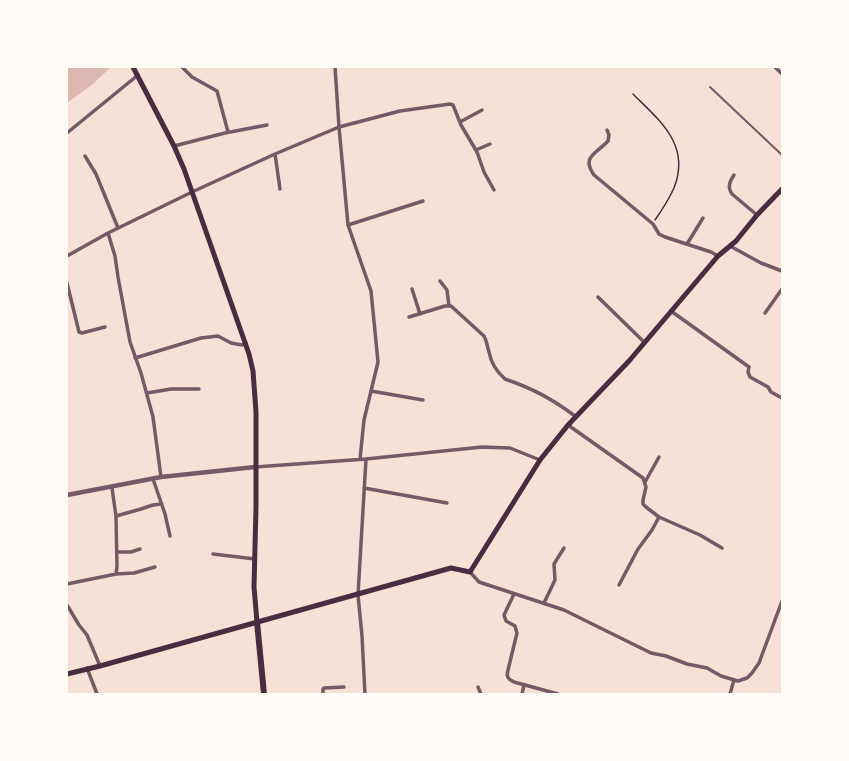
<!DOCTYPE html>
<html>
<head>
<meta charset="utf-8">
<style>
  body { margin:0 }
  #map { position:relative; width:849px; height:761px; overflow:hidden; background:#f7e1d7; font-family:Helvetica,sans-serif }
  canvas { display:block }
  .frame { position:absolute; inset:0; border:68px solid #fffaf5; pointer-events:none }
</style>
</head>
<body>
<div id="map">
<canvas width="849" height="761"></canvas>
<div class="frame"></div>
</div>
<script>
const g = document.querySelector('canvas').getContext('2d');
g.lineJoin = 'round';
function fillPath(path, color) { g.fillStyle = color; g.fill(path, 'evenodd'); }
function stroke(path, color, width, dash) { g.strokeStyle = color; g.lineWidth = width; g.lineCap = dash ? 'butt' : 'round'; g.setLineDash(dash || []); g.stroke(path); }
fillPath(new Path2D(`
  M67 67H111L93 84 67 103Z`), '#dcb8b0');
stroke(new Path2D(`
  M633 94C660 121 691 145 674 188 669 199 662 210 655 220`), '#4a2c40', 1.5);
stroke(new Path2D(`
  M710 87 782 155`), '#755966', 2);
stroke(new Path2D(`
  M182 67 192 77 217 91 228 132
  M335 67 339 127 348 225 371 291 378 362 364 420 360 459
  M775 67 782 74
  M460 122 482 110
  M607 130 609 135 608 141C596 154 581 157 594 175L653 224 659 234 665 237 711 252 718 256
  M67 133 138 75
  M174 146 225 133 267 125
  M476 150 490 144
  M275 154 280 189
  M85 156 96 174 118 228
  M734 175C730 181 727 187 732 194L757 215
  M348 225 423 201
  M108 233 115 256 118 277 130 342 141 373 153 417 161 477
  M687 244 703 218
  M730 246 761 263 782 271
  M67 256 108 233 192 192 275 154 339 127 400 111 450 104 453 105 461 125 477 152 484 172 494 190
  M440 281 447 290 449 306
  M67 283 79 332 82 333 105 327
  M412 289 420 314
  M598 297 644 342
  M671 311 749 367 748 372 750 377 768 387 771 392 782 398
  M765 313 782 289
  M409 317 445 306H451L484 336C487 341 487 346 489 352 491 363 497 372 505 379 534 389 552 399 575 416
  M135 358 201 338 218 336 231 343 242 345 246 343
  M371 391 423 400
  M147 393 171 389H199
  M568 425 643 478 646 487 643 500V504L646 507 659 517 700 535 722 548
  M255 467 366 459 482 447 510 448 540 460
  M153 479 165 514 170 536
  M645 482 659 457
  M112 488 116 516 117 566 116 574
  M364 488 447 503
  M116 516 141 509 153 505 162 504
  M117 552H131L140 549
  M213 554 255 559
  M470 572 479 582 564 610 651 653 666 656 687 664 707 668 721 676 738 681 747 678 752 673 759 663 782 601
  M67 584 116 574 134 573 155 567
  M619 585 638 549 652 530 659 517
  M514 594 504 615 506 621 515 626 517 633 508 670C506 677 508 679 514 682L558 694
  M544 603 555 580 554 564 564 548
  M67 605 79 625 87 635 100 666
  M87 668 97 694
  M478 687 481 694
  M323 694V689L324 688 344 687
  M365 694 362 636 358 595 366 459
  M522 694 524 685
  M730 694 734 680`), '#755966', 3.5);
stroke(new Path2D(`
  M67 495 161 477 255 467`), '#755966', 4.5);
stroke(new Path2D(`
  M133 67 174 146 184 169 249 354 253 371 256 412V507L254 587 257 622
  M67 674 100 666 451 568 470 572 540 460 568 425 629 361 718 256 736 241 757 215 782 189`), '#4a2c40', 5);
stroke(new Path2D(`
  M257 622 264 694`), '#4a2c40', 6);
</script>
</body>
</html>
